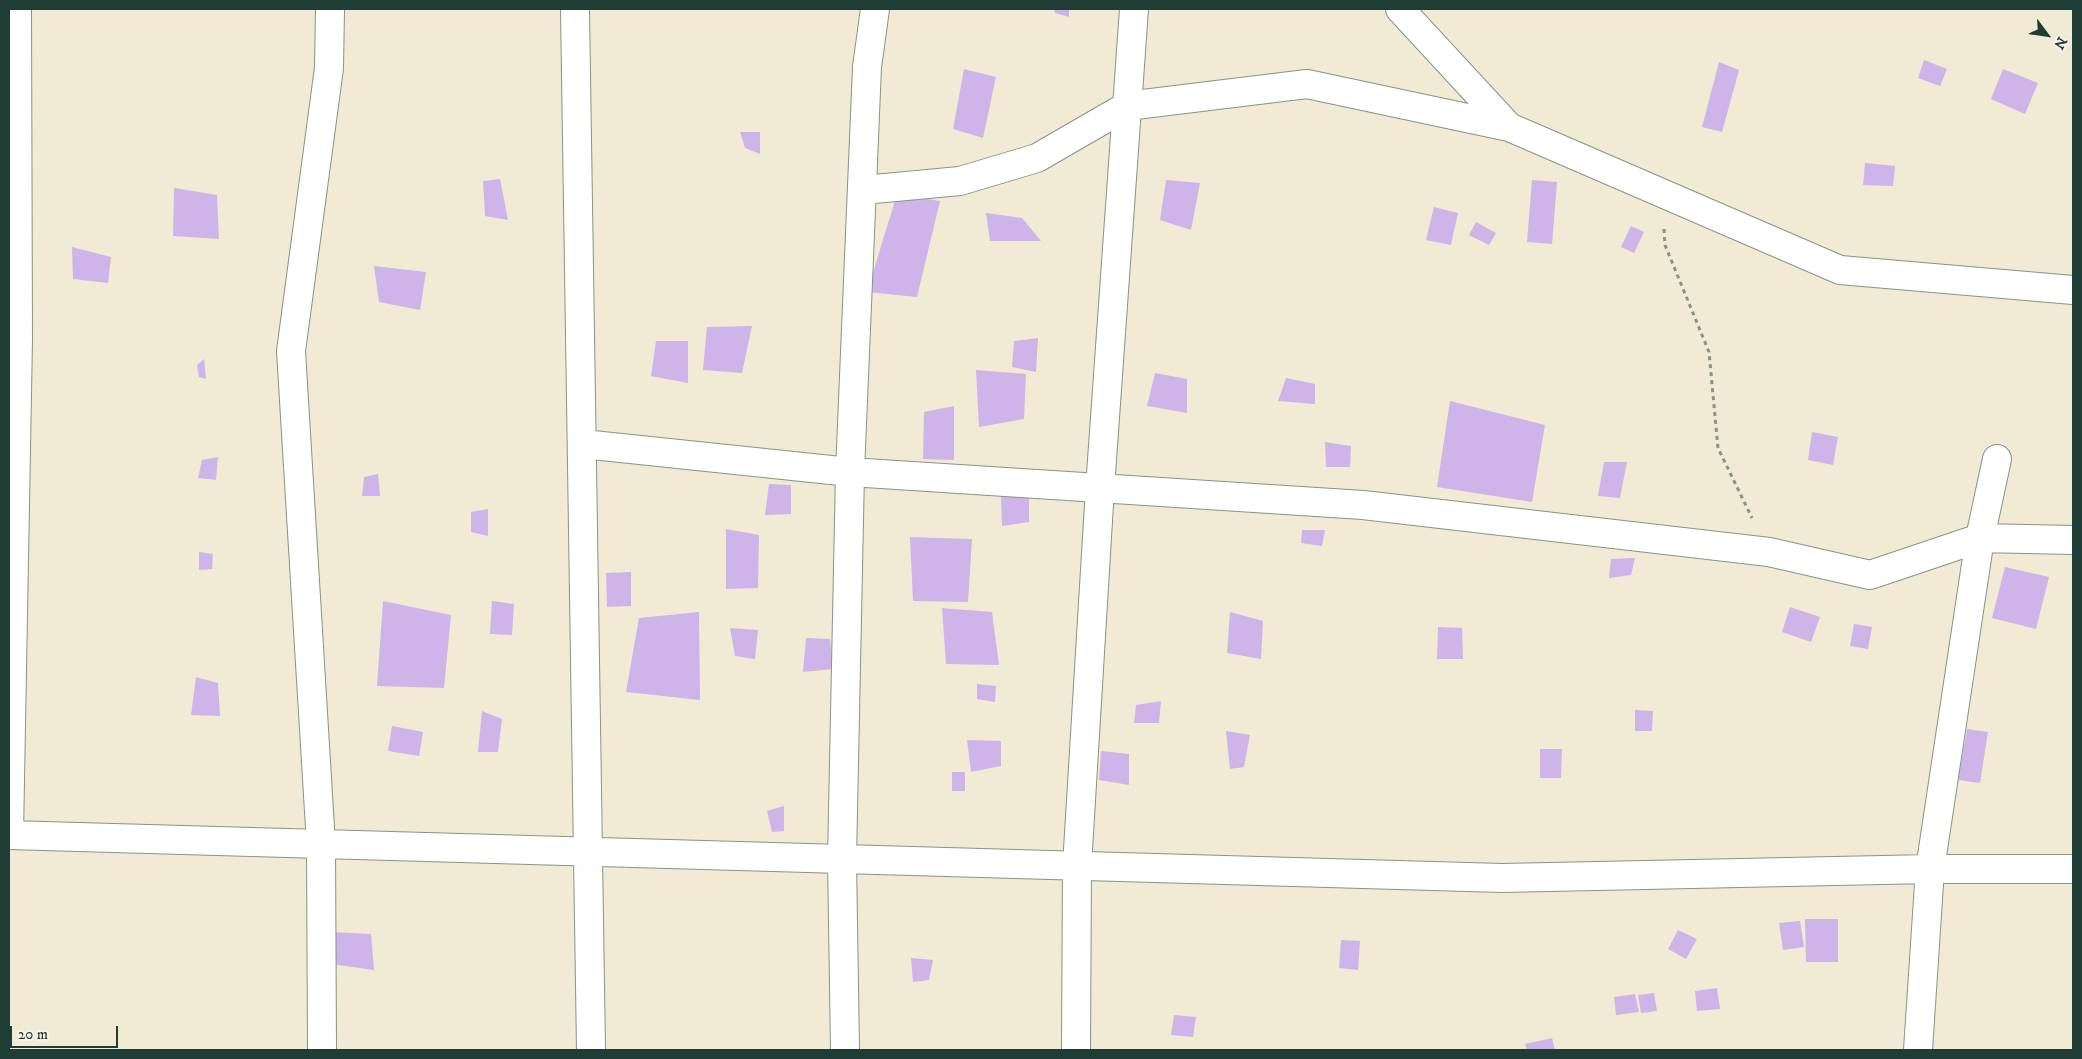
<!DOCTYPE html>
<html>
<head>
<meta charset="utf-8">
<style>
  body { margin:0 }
  #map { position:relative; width:2082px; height:1059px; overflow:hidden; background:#f1ead4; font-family:"IM FELL DW Pica",serif }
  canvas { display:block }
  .frame { position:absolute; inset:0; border:10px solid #1f3d34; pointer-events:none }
  .north { position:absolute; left:2022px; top:10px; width:50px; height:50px; -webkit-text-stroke:4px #f7f3e8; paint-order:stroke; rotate:121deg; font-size:14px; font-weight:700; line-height:20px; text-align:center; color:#1f3d34 }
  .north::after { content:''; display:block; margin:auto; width:18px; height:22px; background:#1f3d34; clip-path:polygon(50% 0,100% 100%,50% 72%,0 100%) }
  .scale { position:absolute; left:10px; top:1026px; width:108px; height:22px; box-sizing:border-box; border:2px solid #1f3d34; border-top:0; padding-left:6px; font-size:15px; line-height:18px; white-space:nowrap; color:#1f3d34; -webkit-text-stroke:4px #f7f3e8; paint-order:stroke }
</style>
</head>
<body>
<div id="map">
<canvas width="2082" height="1059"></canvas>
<div class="frame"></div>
<div class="north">N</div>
<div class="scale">20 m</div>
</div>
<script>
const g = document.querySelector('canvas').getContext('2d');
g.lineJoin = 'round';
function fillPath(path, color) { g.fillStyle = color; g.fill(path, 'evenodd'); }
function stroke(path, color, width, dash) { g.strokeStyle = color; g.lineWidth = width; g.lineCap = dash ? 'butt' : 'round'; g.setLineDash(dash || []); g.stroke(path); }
fillPath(new Path2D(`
  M1054 9H1069V17L1055 13Z
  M1924 60 1947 69 1940 86 1918 78Z
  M1719 62 1739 70 1722 132 1702 127Z
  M964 69 996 77 983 138 953 129Z
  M2003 69 2038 83 2025 114 1991 99Z
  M740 132H760V154L745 148Z
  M1865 163 1895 166 1893 186 1863 185Z
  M500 179 508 220 485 216 483 181Z
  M1166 180 1200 183 1191 230 1160 220Z
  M1532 180 1557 182 1552 244 1527 242Z
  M174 188 217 195 219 239 173 236Z
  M897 194 940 201 917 297 867 292Z
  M1434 207 1458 213 1451 245 1426 240Z
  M986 213 1022 218 1041 241H990Z
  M1476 222 1496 233 1489 245 1469 235Z
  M1631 226 1644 232 1634 253 1621 247Z
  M72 247 111 257 108 283 73 279Z
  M374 266 426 272 420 310 379 302Z
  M752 326 742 373 703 370 707 327Z
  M1038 338 1036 372 1012 367 1014 341Z
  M656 341H688V383L651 376Z
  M204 359 206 379 199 377 197 365Z
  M976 370 1026 374 1024 419 979 427Z
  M1155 373 1187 379V413L1147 406Z
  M1286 378 1315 384V404L1278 401Z
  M1450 401 1545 425 1532 502 1437 487Z
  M954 406V460L923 459 924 412Z
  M1812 432 1838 437 1833 465 1808 460Z
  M1325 442 1351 446 1350 467H1326Z
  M218 457 216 480 198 478 202 460Z
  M1604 462H1627L1620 498 1598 496Z
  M378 474 380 496H362L364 477Z
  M769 484 791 485V514L765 515Z
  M1001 496 1029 498V522L1002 526Z
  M488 509V536L471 532V512Z
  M726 529 759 535 758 588 726 589Z
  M1302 530H1325L1322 546 1301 543Z
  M910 537 972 539 968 602 913 601Z
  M199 552 213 554 212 569 199 570Z
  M1635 558 1631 575 1609 578 1611 559Z
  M2005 567 2049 577 2036 629 1992 618Z
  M631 572V606L607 607 606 573Z
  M383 601 451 615 444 688 377 686Z
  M492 601 514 604 512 635 490 634Z
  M1790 607 1820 617 1811 642 1782 632Z
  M942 608 992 612 999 665 946 664Z
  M699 612 700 700 626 692 639 618Z
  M1230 612 1263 621 1261 659 1227 653Z
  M1854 624 1872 627 1868 649 1850 646Z
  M1438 627 1462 628 1463 659H1437Z
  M730 628 758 630 755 659 735 656Z
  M806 638 830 639 833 669 803 672Z
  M196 677 218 683 220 716 191 715Z
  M977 684 996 686 995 702 977 699Z
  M1161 701 1159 723H1134L1136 705Z
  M1635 710 1653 711 1652 731H1635Z
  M482 711 502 719 498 752H478Z
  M392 726 423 732 419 756 388 751Z
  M1967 729 1988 732 1980 783 1958 780Z
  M1226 731 1250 735 1244 767 1230 769Z
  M967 740 1001 741V766L971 772Z
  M1540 749H1562L1561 778H1540Z
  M1101 751 1129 754V785L1099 780Z
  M952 772H965V791H952Z
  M784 806V831L772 832 767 811Z
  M1805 919H1838V962H1806Z
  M1800 921 1804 947 1783 950 1779 923Z
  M1678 930 1697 939 1686 959 1668 949Z
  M330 932 371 934 374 970 331 964Z
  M1341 940 1360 941 1358 970 1339 968Z
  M911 958 933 960 929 980 913 982Z
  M1717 988 1720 1009 1697 1011 1695 991Z
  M1654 993 1657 1011 1641 1013 1638 995Z
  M1635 994 1639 1012 1616 1015 1614 997Z
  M1174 1015 1196 1017 1193 1037 1171 1035Z
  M1552 1038 1555 1050H1527L1525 1044Z`), '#cfb4ea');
const minor = new Path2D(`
  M575 9 591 1050
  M1400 9 1509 127
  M863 190 960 181 1037 158 1127 106 1307 84 1509 127 1840 270 2073 290
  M583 444 850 472 1363 505 1769 552 1870 575 1980 538 2073 540
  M9 835 1502 878 1930 869H2073
  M9 835 18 339 17 9
  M322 1050 321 844 291 351 329 68 330 9
  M845 1050 842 859 850 472 867 67 875 9
  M1076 1050 1077 866 1100 488 1134 9
  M1918 1050 1930 869 1980 538 1997 459`);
stroke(minor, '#889484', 30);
stroke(new Path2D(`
  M1664 229 1665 245 1709 352 1718 448 1752 518`), '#889484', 3, [4, 4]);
stroke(minor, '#fff', 28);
</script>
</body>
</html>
